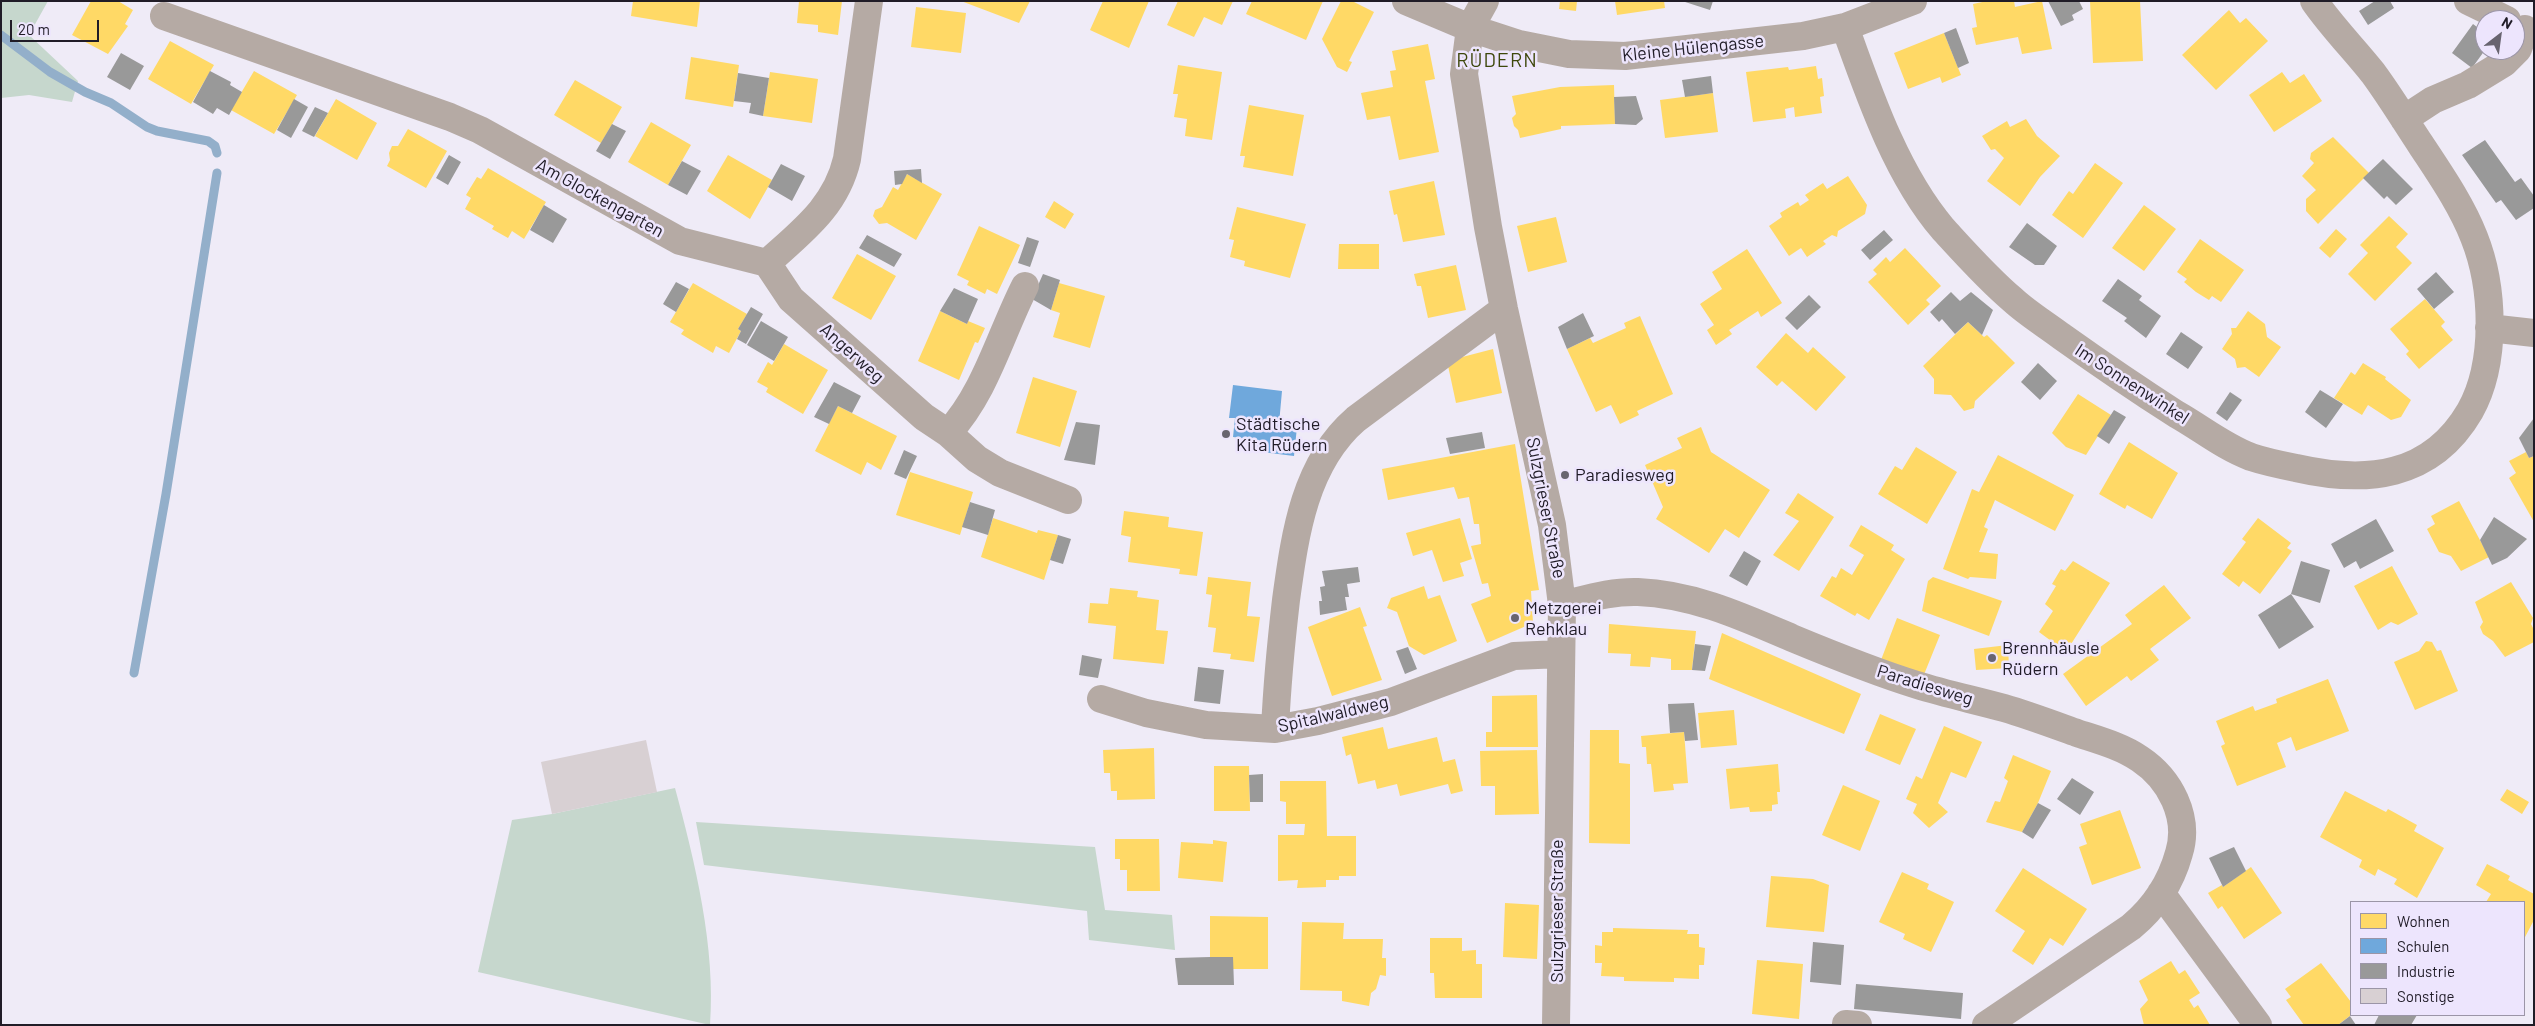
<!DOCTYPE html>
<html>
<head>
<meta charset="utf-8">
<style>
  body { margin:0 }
  #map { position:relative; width:2535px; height:1026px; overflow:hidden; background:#efebf7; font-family:Barlow,sans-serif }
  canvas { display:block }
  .frame { position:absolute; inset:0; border:2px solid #201c27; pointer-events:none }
  .legend { position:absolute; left:2350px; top:901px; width:175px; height:115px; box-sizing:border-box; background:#ede5fd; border:1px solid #9b95a7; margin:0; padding:6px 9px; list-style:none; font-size:15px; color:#201c27 }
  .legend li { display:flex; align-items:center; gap:10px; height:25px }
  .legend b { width:25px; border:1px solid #9b95a7 }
  .north { position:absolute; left:2475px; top:10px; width:50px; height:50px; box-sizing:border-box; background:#ede5fd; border:1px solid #9b95a7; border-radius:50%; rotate:30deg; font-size:14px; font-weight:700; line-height:20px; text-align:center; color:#201c27 }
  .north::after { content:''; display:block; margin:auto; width:18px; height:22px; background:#686470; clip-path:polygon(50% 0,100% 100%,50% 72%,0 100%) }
  .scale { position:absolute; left:10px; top:20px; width:89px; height:22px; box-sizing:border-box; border:2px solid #201c27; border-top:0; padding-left:6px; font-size:15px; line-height:18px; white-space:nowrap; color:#201c27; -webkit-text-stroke:4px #ede5fd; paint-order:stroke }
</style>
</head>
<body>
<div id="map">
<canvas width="2535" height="1026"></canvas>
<div class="frame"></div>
<ul class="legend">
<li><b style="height:14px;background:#ffd966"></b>Wohnen</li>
<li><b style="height:14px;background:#6fa8dc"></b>Schulen</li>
<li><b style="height:14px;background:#999"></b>Industrie</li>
<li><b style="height:14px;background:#d8d0d3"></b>Sonstige</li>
</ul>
<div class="north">N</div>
<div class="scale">20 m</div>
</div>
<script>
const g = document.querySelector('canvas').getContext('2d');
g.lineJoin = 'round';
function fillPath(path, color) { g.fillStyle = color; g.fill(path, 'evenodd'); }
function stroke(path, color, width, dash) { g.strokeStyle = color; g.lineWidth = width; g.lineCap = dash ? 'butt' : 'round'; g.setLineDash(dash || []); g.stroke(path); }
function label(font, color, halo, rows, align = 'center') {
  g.font = font + ' Barlow,sans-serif'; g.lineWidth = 5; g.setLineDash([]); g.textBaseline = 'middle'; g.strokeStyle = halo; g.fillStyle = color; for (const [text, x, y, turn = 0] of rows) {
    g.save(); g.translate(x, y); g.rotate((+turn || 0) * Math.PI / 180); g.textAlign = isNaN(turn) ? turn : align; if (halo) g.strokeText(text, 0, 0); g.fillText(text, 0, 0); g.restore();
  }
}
fillPath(new Path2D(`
  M1 1H48L29 35 78 81 72 102 29 95 1 98Z
  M675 788C695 862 716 948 710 1025L478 972 512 820 552 814Z
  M696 822 1095 847 1105 910 1172 915 1175 950 1089 940 1087 911 704 865Z`), '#c6d7cd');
fillPath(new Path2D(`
  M91 1H118L133 10 125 24 128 26 108 54 72 35Z
  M633 1H700L697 27 631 16Z
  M799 1H842L838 35 818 32V25L797 23Z
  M961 1H1030L1019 23Z
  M1103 1H1149L1129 48 1090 30Z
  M1178 1H1233L1222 25 1204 17 1194 37 1167 25Z
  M1252 1H1323L1306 40 1246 14Z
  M1341 1H1352L1374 12 1349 61 1352 62 1347 72 1337 67 1322 39Z
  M1560 1H1577L1576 11 1559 9Z
  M1615 1H1664L1665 8 1617 15Z
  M1987 1H2014L2015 7 2042 1 2052 49 2022 54 2018 37 1976 45 1972 28 1977 27 1973 4Z
  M2090 1H2140L2143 61 2093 63Z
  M916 7 966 13 961 53 911 47Z
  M2229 10 2240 23 2246 18 2268 41 2216 90 2182 55Z
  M1944 33 1961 75 1942 83 1940 77 1908 89 1894 53Z
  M170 41 214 65 191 104 148 79Z
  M1428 44 1435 79 1425 81 1439 152 1399 160 1390 116 1367 120 1361 93 1393 87 1390 71 1396 70 1392 51Z
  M691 57 739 65 733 107 685 99Z
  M1178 65 1222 72 1212 140 1185 136 1187 119 1174 117 1178 94H1173Z
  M1816 66 1818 79 1822 78 1824 96 1820 97 1822 113 1795 117 1794 107 1785 109 1786 118 1753 122 1746 72 1788 67 1789 70Z
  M254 71 297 95 274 134 231 110Z
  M770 72 818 79 812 123 763 116Z
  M2282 72 2290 83 2304 74 2322 101 2274 132 2249 95Z
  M575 80 622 107 601 143 554 115Z
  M1614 85 1615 124 1561 126V129L1520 138 1518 130 1514 126 1512 118 1516 114 1512 96 1560 87Z
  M1713 93 1718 132 1665 138 1660 100Z
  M336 99 377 123 357 160 315 136Z
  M1249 105 1304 115 1293 176 1243 167 1245 156H1240Z
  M2026 119 2037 136 2060 156 2040 177 2020 206 1987 181 2004 158 1995 149 1991 150 1982 136 2007 121 2010 127Z
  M651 122 691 145 668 185 628 162Z
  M408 129 447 151 426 188 387 166 390 160 389 153 392 146H398Z
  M2333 137 2369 173 2318 224 2306 211V199L2316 190 2302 176 2314 163 2310 159 2311 153Z
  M728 155 772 180 750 219 707 191Z
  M2095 163 2123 183 2083 238 2052 215 2069 191 2073 194Z
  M488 168 546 202 524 239 512 231 508 238 492 229 494 226 465 209 471 198 466 195 477 177 481 179Z
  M907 174 942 194 916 240 887 223 879 224 873 216 875 210 882 207 893 187 898 190Z
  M1848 176 1867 205 1865 214 1838 231 1837 237 1832 235 1823 241 1826 244 1807 257 1801 248 1789 256 1769 226 1782 217 1780 213 1798 202 1800 206 1809 200 1805 195 1823 183 1827 189Z
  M1434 181 1445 235 1403 242 1397 214 1394 215 1389 191Z
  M1054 201 1074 214 1065 229 1045 217Z
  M2144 205 2176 229 2144 271 2112 248Z
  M1237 207 1306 224 1290 278 1244 266 1245 261 1230 257 1234 240 1229 239Z
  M2389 216 2408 234 2396 247 2412 263 2375 301 2348 274 2368 253 2360 245Z
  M1556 217 1567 262 1528 272 1517 226Z
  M979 226 1020 245 997 294 987 289 985 294 967 285 969 281 957 275Z
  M2336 229 2347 239 2330 258 2319 248Z
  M2200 239 2244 270 2221 302 2212 296 2209 300 2196 292 2184 282 2187 279 2177 272Z
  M1339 244H1379V269H1338Z
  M1905 248 1941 286 1926 300 1930 304 1908 325 1868 282 1877 274 1873 270 1886 257 1890 262Z
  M1747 249 1782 303 1761 317 1758 311 1729 330 1732 334 1716 345 1707 330 1714 325 1700 304 1722 289 1712 272Z
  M857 254 896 276 871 320 832 298Z
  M1456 265 1466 310 1428 318 1421 286H1417L1414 274Z
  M693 283 747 314 738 329 741 331 729 353 716 346 713 353 681 334 684 330 670 322Z
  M1059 283 1105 296 1090 348 1053 337 1060 313 1051 310Z
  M2425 299 2445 322 2441 326 2453 340 2419 369 2406 354 2409 351 2390 329Z
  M940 311 967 324 968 321 985 328 978 343 975 342 959 380 918 361Z
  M2248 311 2265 324 2267 337 2281 347 2259 377 2245 367 2237 368 2235 359 2222 349 2232 334 2231 328H2236Z
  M1640 316 1673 394 1637 411 1639 415 1620 424 1611 405 1596 412 1567 349 1590 338 1593 343 1626 328 1624 323Z
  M1968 322 1984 337 1987 335 2015 363 1975 401 1974 408 1964 411 1951 395 1934 394V379L1923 366Z
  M1786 333 1808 353 1813 347 1846 377 1816 411 1782 381 1777 386 1756 367Z
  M784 344 828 370 803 414 766 392 768 388 757 382 768 362 772 365Z
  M1493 349 1502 393 1456 403 1447 361Z
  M2363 363 2386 377 2385 379 2411 400 2401 417 2391 420 2368 405 2362 415 2334 398 2351 372 2355 375Z
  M1033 377 1077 391 1060 447 1016 433Z
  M2078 394 2111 415 2086 455 2066 447 2052 433Z
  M838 406 897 436 881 470 867 462 861 475 815 451Z
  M1701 427 1711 452 1770 490 1739 538 1725 529 1709 553 1656 519 1663 507 1645 465 1682 448 1677 438Z
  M2129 442 2178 473 2152 519 2127 505 2125 509 2099 494Z
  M1515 444 1539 590 1531 591 1533 623 1487 643 1471 604 1491 596 1488 583 1482 584 1471 546 1481 544 1479 524H1474L1469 497 1458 499 1454 487 1388 500 1382 469Z
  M1916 447 1957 472 1927 524 1878 494 1895 466 1902 470Z
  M2526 452 2529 458 2534 456V522L2509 478 2516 473 2509 461Z
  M1998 455 2074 495 2055 531 1995 500 1984 527 1988 529 1979 552 1998 554 1996 579 1970 577 1968 579 1943 569 1972 489 1979 492Z
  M910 472 973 492 960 535 896 515Z
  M1798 493 1834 517 1799 571 1773 555 1799 521 1785 513Z
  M2459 501 2489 557 2461 571 2451 556 2439 552 2427 529 2435 524 2431 516Z
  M1124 511 1169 517 1168 527 1203 532 1197 576 1179 574 1180 569 1128 562 1131 537 1121 535Z
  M993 518 1037 533 1038 530 1058 535 1044 580 981 557Z
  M1460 518 1472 559 1460 563 1464 576 1443 582 1432 550 1413 556 1406 533Z
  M2258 518 2291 543 2287 548 2292 551 2260 594 2243 581 2239 587 2222 574 2246 542 2242 539Z
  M1861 525 1894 545 1891 550 1905 559 1869 620 1857 613 1855 616 1820 596 1832 576 1836 578 1841 568 1852 575 1864 555 1849 546Z
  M2073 561 2110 583 2066 652 2039 632 2053 611 2045 604 2056 586 2052 584 2061 569 2065 571Z
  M2392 566 2418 614 2398 625 2391 622 2378 630 2354 586Z
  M1208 577 1251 582 1247 616 1260 617 1254 662 1230 659 1231 654 1213 652 1216 628 1208 627 1212 595 1206 594Z
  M1933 577 2002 601 1989 636 1922 611 1928 581Z
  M2511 582 2533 618 2531 624 2534 630V642L2505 657 2493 641 2483 634 2480 627 2483 622 2475 602Z
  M2164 585 2191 618 2150 649 2159 660 2131 681 2127 676 2086 706 2063 674 2132 624 2125 615Z
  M1424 586 1428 599 1440 595 1457 641 1424 655 1409 646 1397 612 1387 608 1391 598Z
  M1110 588 1138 591 1137 597 1159 600 1156 630 1168 631 1164 664 1113 659 1116 626 1088 623 1090 603 1108 604Z
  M1360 607 1367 626 1363 627 1382 680 1332 696 1308 627Z
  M1897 618 1940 635 1923 677 1881 660Z
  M1609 624 1696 631 1692 670H1671V659L1651 657 1650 667 1630 666 1631 654 1608 653Z
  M1722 633 1861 694 1844 734 1709 679Z
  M2426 641 2432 642 2437 651 2441 650 2458 691 2415 710 2394 662 2419 651Z
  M2008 645 2009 668 1976 670 1974 649Z
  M2328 679 2349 731 2296 751 2291 737 2277 743 2286 767 2237 786 2221 746 2225 744 2216 721 2253 706 2255 711 2277 703 2276 699Z
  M1537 695 1538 747H1486V732H1492V696Z
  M1734 710 1737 745 1701 748 1698 713Z
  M1880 714 1916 729 1900 765 1865 750Z
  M1944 726 1982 742 1966 778 1951 772 1938 803 1948 812 1929 828 1913 813 1917 804 1906 799 1916 776 1922 779Z
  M1383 727 1388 749 1437 737 1443 762 1455 759 1463 791 1451 794 1448 784 1400 796 1397 784 1377 789 1375 780 1358 784 1351 754 1346 756 1342 737Z
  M1590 730H1619V763L1630 764V844L1589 843Z
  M1684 732 1688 783 1673 784 1674 790 1654 792 1651 764H1647L1646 747H1642L1641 736Z
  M1154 748 1155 799 1117 800V791H1111L1110 773H1104L1103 750Z
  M1537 750 1539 814 1495 815V786H1481L1480 751Z
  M2013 755 2051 771 2038 803 2022 832 1986 822 1995 801 2000 802 2008 781 2004 778Z
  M1778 764 1780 792H1777L1778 804 1772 805V811L1750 812 1749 807 1730 809 1726 769Z
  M1214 766H1249L1250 811H1214Z
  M1280 781H1326L1327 836H1356V876H1339V880H1326V887L1297 888 1298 880 1278 881V835H1304L1305 824H1286V802L1280 801Z
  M1843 785 1880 801 1860 851 1822 835Z
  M2507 789 2529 802 2522 814 2500 800Z
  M2345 791 2386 812 2388 809 2417 825 2414 831 2444 848 2417 898 2394 884 2397 879 2378 869 2375 876 2359 867 2362 860 2320 837Z
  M2120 810 2141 868 2092 885 2079 847 2087 844 2080 824Z
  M1115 839H1159L1160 891H1127V870H1120V859H1115Z
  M1213 840 1227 842 1223 882 1178 878 1181 842 1213 844Z
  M2487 864 2510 876 2508 880 2534 894V920L2524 939V902H2486L2491 894 2476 885Z
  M2251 867 2282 913 2244 939 2222 906 2218 909 2208 893 2222 885 2223 887Z
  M2023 868 2087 909 2063 946 2050 938 2033 965 2012 951 2025 931 1995 911Z
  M1902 872 1929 884 1927 889 1954 902 1931 952 1903 939 1905 934 1879 922Z
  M1771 876 1813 879 1829 885 1824 932 1766 927Z
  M1505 903 1539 905 1537 959 1503 957Z
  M1210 916 1268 917V969H1233V957H1210Z
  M1302 922 1344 923 1343 939H1383L1382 958H1386V976L1380 975 1376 989 1371 993 1369 1006 1342 1001V991L1300 990Z
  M1613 928 1688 930 1687 934H1699V947L1705 948 1704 965H1699V979L1674 978V982L1624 981V977L1601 976 1602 963H1595V945L1602 946V932H1613Z
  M1430 938H1462V951L1476 950V964H1482V998H1435L1434 973H1430Z
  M1757 960 1803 964 1799 1019 1752 1014Z
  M2171 961 2179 974 2185 970 2200 993 2189 1000 2194 1008 2198 1005 2210 1025H2144L2140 1009 2148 1000 2139 981Z
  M2321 963 2351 1002V1015L2338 1025H2304L2286 1000 2291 997 2285 989Z`), '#ffd966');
fillPath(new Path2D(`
  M1233 385 1282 391 1279 424 1297 427 1294 456 1254 451 1255 440 1233 437 1235 418H1229Z`), '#6fa8dc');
fillPath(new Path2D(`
  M1682 1H1713L1710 10Z
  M2048 1H2079L2083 9 2072 15 2074 20 2061 26Z
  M2375 1H2390L2394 8 2368 25 2359 11Z
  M2473 24 2485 33V50L2472 68 2452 53Z
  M1956 28 1969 63 1958 68 1944 33Z
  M121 53 144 66 130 90 107 77Z
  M210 71 231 82 230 85 242 92 229 115 217 108 213 114 193 102Z
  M738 73 769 78 763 116 749 113 751 103 734 101Z
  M1711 76 1713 93 1685 97 1682 80Z
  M1636 96 1643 119 1636 125 1615 124 1614 97Z
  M294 99 308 107 291 138 277 130Z
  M315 107 328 113 314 137 302 131Z
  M612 124 626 131 610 159 596 151Z
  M2485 140 2515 182 2521 178 2534 196V208L2516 220 2501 200 2496 203 2462 155Z
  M449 155 461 162 448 185 436 178Z
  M2383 159 2413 189 2396 205 2387 196 2384 199 2363 178Z
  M682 161 701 171 687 195 668 185Z
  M781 164 805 176 792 201 768 187Z
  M921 169 922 183 907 174 902 184 895 185 894 171Z
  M544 205 567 219 553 243 530 230Z
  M2027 223 2057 246 2044 265H2035L2009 247Z
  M1884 230 1893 240 1870 260 1861 250Z
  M867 235 902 254 894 267 859 248Z
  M1027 237 1039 241 1030 267 1018 263Z
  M2436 272 2454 292 2434 309 2417 289Z
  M1043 274 1060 280 1051 310 1032 299Z
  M2118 279 2142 296 2139 300 2161 316 2146 338 2124 321 2127 318 2102 301Z
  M676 282 689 289 676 312 663 304Z
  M954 288 978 299 967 324 940 311Z
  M1951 292 1960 301 1971 292 1993 310 1982 335 1968 322 1955 334 1942 319 1939 322 1930 312Z
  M1809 295 1821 307 1797 330 1785 318Z
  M751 307 763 314 746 344 737 339 741 331 738 329Z
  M1583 313 1594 336 1567 349 1558 327Z
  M761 321 788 337 774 361 747 345Z
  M2181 332 2203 347 2188 369 2166 354Z
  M2038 363 2057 381 2040 400 2021 382Z
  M834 382 861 396 852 413 838 406 829 424 814 417Z
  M2320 390 2343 404 2326 428 2305 412Z
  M2230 392 2242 400 2227 421 2216 413Z
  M2114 410 2126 417 2109 444 2097 436Z
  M2534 418V456L2529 458 2519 438Z
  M1076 422 1100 425 1095 465 1064 460Z
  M1482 432 1485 448 1450 454 1446 438Z
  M904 450 917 456 906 479 894 474Z
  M970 502 995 510 988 535 962 527Z
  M2494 517 2527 539 2507 558 2492 565 2480 540Z
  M2376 519 2394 551 2360 569 2356 561 2344 568 2331 544Z
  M1058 535 1071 539 1063 564 1050 560Z
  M1744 551 1761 561 1747 586 1729 576Z
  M2301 561 2330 570 2320 603 2291 594 2314 627 2279 649 2258 615 2291 594Z
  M1358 567 1360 582 1347 584 1349 597H1345L1347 610 1320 615 1319 601H1322L1320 587 1325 586 1322 571Z
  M1695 644 1711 646 1705 671 1692 670Z
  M1408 647 1417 669 1405 674 1396 651Z
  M1082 655 1102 659 1098 678 1079 675Z
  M1198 667 1224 670 1220 704 1194 701Z
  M1694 703 1698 740 1685 741 1684 732 1670 733 1668 704Z
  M1263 774V802H1250L1249 775Z
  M2072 778 2094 792 2080 815 2057 799Z
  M2038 803 2051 810 2033 839 2022 832Z
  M2234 847 2246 871 2223 887 2209 858Z
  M1813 942 1844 945 1841 985 1810 982Z
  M1210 957H1233L1234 985H1178L1175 958Z
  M1856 984 1963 993 1961 1019 1854 1009Z
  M2379 1015H2417L2411 1025H2374Z
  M2350 1016 2356 1025H2338Z`), '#999');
stroke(new Path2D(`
  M1 35 50 72 85 92 111 103 147 127 157 131 208 141 215 146 217 153
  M134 673 166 494 217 173`), '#93afca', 9);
fillPath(new Path2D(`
  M646 740 657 792 552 814 541 762Z`), '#d8d0d3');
stroke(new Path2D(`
  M1406 1 1470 28 1519 44 1569 54 1625 56 1803 36 1845 27 1913 1
  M1485 1 1470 28 1464 74 1488 227 1504 309 1552 525 1562 605 1556 1025
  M2468 1 2507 20
  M164 16 450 117 480 130 680 241 767 263
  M1845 27C1869 94 1896 174 1943 229 1965 253 1988 279 2013 300 2027 313 2045 324 2061 336 2099 363 2137 389 2176 414 2201 428 2224 447 2251 457 2266 462 2281 465 2296 468 2366 484 2431 478 2470 411 2497 363 2494 287 2474 237 2461 204 2440 174 2421 145 2405 121 2390 96 2373 73 2354 49 2332 27 2314 1
  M2404 119 2433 100 2468 85 2504 63 2518 49 2525 29
  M767 263 791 299 924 417 948 433 977 459 1000 473 1068 500
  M767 263C801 232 836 207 847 159L869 1
  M2489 328 2534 333
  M948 433C986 392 1000 335 1025 286
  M1562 605C1587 599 1612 591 1638 592 1693 594 1743 617 1792 638 1833 655 1875 672 1917 685 1946 694 1975 700 2004 708 2028 715 2052 724 2077 733 2098 740 2121 746 2140 759 2170 779 2190 817 2179 853 2171 882 2154 908 2131 927L1986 1025
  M1101 699 1146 713 1206 725 1275 729 1318 721 1391 702 1514 656 1561 654
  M1275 729C1277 686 1281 643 1286 600 1295 535 1304 464 1356 419L1504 309
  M2161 893 2258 1025
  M1846 1024 1858 1025`), '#b5aaa4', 28);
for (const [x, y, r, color] of [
  [1226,434,5,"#686470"],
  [1565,475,5,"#686470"],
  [1515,618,5,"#686470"],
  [1992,658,5,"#686470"]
]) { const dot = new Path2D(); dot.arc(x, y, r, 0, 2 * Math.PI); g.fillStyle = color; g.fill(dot); stroke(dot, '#ede5fd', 2); }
label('18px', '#201c27', '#ede5fd', [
  ["Kleine Hülengasse",1693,48,-6],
  ["Am Glockengarten",600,198,29],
  ["Angerweg",852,353,42],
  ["Im Sonnenwinkel",2132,384,33],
  ["Sulzgrieser Straße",1546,508,79],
  ["Paradiesweg",1925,685,17],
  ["Spitalwaldweg",1333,714,-13],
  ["Sulzgrieser Straße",1557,911,-90]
]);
label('18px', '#201c27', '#ede5fd', [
  ["Städtische",1236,424],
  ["Kita Rüdern",1236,445],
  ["Paradiesweg",1575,475],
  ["Metzgerei",1525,608],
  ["Rehklau",1525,629],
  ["Brennhäusle",2002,648],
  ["Rüdern",2002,669]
], 'left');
g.letterSpacing = '1px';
label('20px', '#3e470c', '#ede5fd', [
  ["RÜDERN",1497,60]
]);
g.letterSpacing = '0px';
</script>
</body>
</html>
